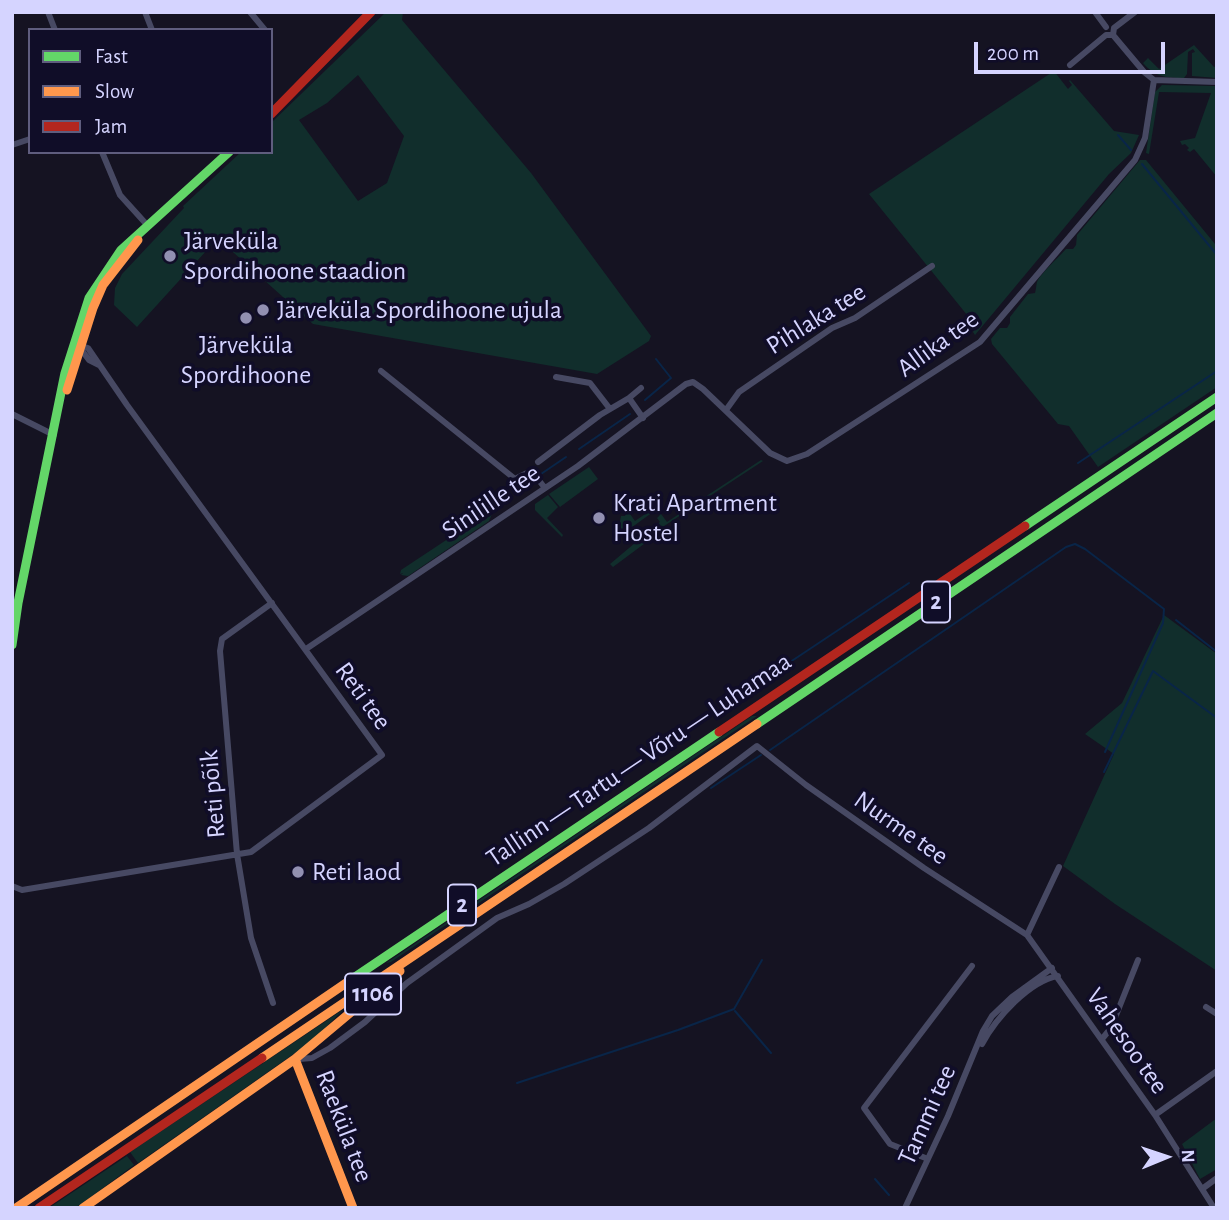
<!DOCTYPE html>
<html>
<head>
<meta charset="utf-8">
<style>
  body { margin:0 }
  #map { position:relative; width:1229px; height:1220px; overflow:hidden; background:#151322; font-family:"Alegreya Sans",sans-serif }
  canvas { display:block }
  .frame { position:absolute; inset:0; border:14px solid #d5d4ff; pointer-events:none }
  .legend { position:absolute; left:28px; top:28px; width:245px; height:126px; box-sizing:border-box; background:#100d28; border:2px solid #5f5d7e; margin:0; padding:9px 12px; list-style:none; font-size:21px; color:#d5d4ff }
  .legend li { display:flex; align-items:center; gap:14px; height:35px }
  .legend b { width:35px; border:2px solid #5f5d7e }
  .north { position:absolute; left:1131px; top:1122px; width:70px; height:70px; -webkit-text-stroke:5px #100d28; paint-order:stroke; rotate:88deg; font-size:19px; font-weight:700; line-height:28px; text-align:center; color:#d5d4ff }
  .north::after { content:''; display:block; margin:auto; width:24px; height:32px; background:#d5d4ff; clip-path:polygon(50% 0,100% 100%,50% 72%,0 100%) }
  .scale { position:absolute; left:974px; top:42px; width:191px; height:32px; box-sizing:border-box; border:4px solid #d5d4ff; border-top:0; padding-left:9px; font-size:21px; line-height:24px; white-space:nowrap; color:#d5d4ff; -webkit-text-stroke:5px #100d28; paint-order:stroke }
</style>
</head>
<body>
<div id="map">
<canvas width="1229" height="1220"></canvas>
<div class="frame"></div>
<ul class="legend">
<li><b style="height:9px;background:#63d668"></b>Fast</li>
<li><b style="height:9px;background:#ff974d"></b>Slow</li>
<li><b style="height:9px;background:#b3261e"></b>Jam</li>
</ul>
<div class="north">N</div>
<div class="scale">200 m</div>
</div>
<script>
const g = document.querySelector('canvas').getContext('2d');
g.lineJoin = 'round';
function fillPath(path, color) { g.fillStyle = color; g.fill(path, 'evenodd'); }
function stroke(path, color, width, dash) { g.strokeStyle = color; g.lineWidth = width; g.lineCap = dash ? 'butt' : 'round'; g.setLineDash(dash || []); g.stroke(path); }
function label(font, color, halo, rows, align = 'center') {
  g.font = font + ' "Alegreya Sans",sans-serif'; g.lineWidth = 7; g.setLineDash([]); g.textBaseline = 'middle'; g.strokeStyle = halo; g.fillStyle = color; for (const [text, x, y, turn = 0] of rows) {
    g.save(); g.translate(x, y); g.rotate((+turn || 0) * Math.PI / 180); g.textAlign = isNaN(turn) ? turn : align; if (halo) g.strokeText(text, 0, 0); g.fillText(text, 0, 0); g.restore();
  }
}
fillPath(new Path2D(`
  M386 12H403L402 20 531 173 651 336 649 341 597 374 313 324 214 235 217 239 137 327 114 305 115 288 122 274 184 208 183 206 241 152H271V123ZM358 75 404 136 387 183 358 201 299 120 327 103Z
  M1194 45 1214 67 1217 66V78L1192 76V53L1195 52 1193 49 1188 52 1187 74 1184 78C1167 78 1155 77 1143 63L1148 58 1159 69Z
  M1054 71 1068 89 1072 85 1069 81 1070 80 1114 131 1139 135 1131 153 1109 174 975 335 973 332 976 326 869 194Z
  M1162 85 1217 86V177L1194 149 1190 152 1187 150 1189 148 1185 144 1182 145 1180 141 1195 138 1211 93 1159 92 1149 154 1146 153 1155 92Z
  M1140 160H1146L1215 244 1217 243V387L1098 467 1069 426 1058 424 992 344 991 339 1000 328H1007L1010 323V317L1028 294 1035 293C1036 290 1036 286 1037 282 1041 273 1059 257 1066 249H1073L1076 245 1077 235Z
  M761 460 763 461 652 534V538L613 567 610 564 660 522 657 518 660 515 654 508 656 507 667 522Z
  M589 467 598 479 560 507 549 494Z
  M548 495 558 507 547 518 563 535 562 537 535 510V504Z
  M625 507 635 521 651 510 653 512 617 538 621 516H625L627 510 622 509Z
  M487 513 490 512 492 514 489 521 408 576 401 575 403 573 400 574 401 570Z
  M1164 615 1217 654V971L1115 904 1063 866 1114 754 1085 734 1122 703Z
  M752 716H757L391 962 386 963Z
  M344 1009 312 1041 138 1163 130 1152Z
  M1217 1118V1169L1200 1179 1182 1144Z
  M127 1156 134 1165 76 1208H49Z`), '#112e2c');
stroke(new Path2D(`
  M1118 135 1131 150
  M1142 164 1217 255
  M645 400 671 378 656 359
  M579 449 630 414
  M1078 463 1217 371
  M541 474 566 457
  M525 485 531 480
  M1176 620 1217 652
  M733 700 909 583
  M770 750 1066 547 1075 544 1085 549 1164 609 1163 623 1105 752
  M1104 772 1153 671 1217 718
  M711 788 761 755
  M735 1011 771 1053
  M517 1083 678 1030 734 1009 762 960
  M875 1179 889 1195`), '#092548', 2);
stroke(new Path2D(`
  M48 12 55 30
  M145 12 152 30
  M250 12 265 30
  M1095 12 1106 27
  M1113 35 1144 72 1154 80 1217 82
  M1113 35 1114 28 1135 12
  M1070 65 1106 35H1113
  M12 145 30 139
  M102 152 120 195 148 226
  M80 348 89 360 99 365
  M381 371 515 479 527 473H533L545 488
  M556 377 590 383 610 409
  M641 388 629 398 643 418
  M726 410 739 392 832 328 855 318 932 266
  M12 414 54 435
  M538 462 600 415 629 398
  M272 603 222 639 220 651 237 854 251 938 273 1003
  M306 649 578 466 686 384 693 382 703 389 770 453 787 461 807 454 980 342 1135 160 1145 138 1154 80
  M12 886 22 890 251 852 382 755 127 405 88 348 78 345
  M1027 935 1059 867
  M1206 1007 1217 1014
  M1102 1039 1111 1028 1138 960
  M982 1044C996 1018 1029 981 1058 976
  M299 1059 312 1058 330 1048 365 1022 407 983 497 918 529 904 564 884 649 828 757 746 806 785 924 868 1027 935 1155 1115 1214 1208
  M1155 1115 1217 1071
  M928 1159 890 1144 864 1108 972 966
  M1202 1189 1217 1178
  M905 1208 948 1116 983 1031 992 1016 1012 997 1052 968`), '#474963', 6);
stroke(new Path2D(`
  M1025 526 1217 397
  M12 645 18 603 65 373 89 298 121 250 229 152
  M757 724 1217 413
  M352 979 719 732`), '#63d668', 9);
stroke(new Path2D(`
  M67 390 93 308 103 285 138 240
  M262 1058 757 724
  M295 1059 353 1208
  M16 1208 352 979
  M83 1208 295 1059 400 971`), '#ff974d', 9);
stroke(new Path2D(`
  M271 114 371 12
  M719 732 1025 526
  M39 1208 262 1058`), '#b3261e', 9);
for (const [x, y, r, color] of [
  [170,256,7,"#9290b2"],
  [263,310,7,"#9290b2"],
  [246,318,7,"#9290b2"],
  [599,518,7,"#9290b2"],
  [298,872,7,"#9290b2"]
]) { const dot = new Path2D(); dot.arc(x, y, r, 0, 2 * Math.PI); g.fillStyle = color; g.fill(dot); stroke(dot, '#100d28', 2.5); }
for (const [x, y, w] of [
  [936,602,28],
  [462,905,28],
  [373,994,56]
]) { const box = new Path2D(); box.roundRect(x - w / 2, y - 20.5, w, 41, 5); g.fillStyle = '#100d28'; g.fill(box); stroke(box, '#d5d4ff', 2); }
label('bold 24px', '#d5d4ff', null, [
  ["2",936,602],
  ["2",462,905],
  ["1106",373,994]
]);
label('26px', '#d5d4ff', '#100d28', [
  ["Järveküla",184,241],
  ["Spordihoone staadion",184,271],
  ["Järveküla Spordihoone ujula",277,310],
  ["Järveküla",246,345,"center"],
  ["Spordihoone",246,375,"center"],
  ["Krati Apartment",613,503],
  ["Hostel",613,533],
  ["Reti laod",312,872]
], 'left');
label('26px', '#d5d4ff', '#100d28', [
  ["Pihlaka tee",816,319,-32],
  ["Allika tee",938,344,-36],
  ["Sinilille tee",491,502,-34],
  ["Reti tee",363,696,54],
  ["Tallinn — Tartu — Võru — Luhamaa",639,760,-34],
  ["Reti põik",213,794,-95],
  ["Nurme tee",901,828,35],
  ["Vahesoo tee",1127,1041,55],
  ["Tammi tee",927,1115,-66],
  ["Raeküla tee",344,1126,69]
]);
</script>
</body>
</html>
